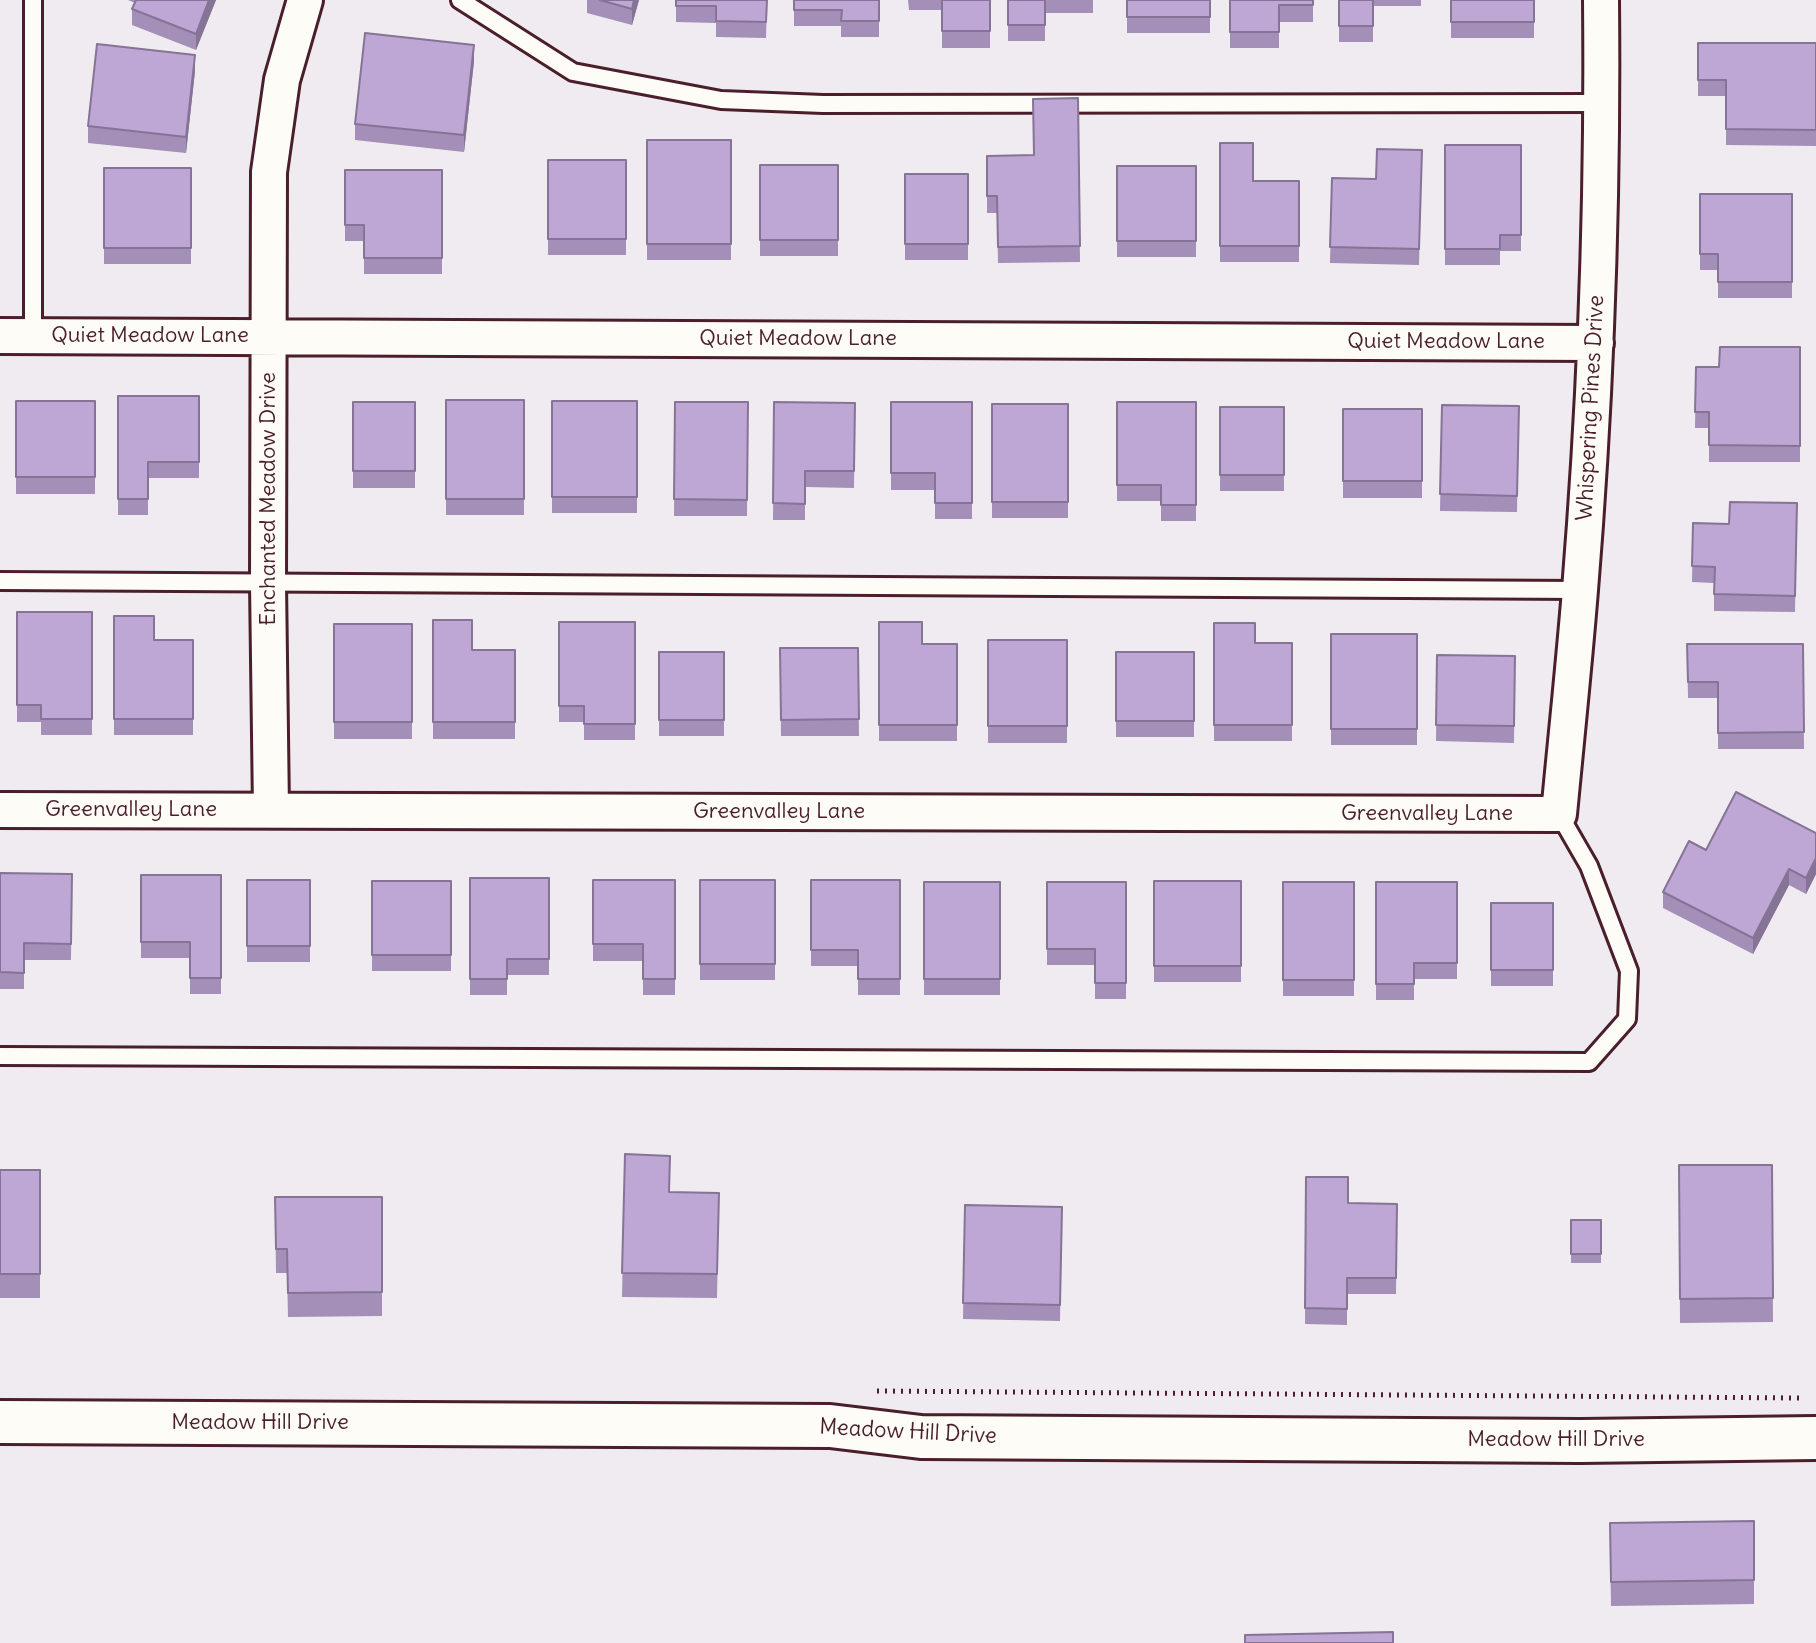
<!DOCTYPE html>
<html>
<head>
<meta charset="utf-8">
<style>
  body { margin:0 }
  canvas { display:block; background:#f0ebf0 }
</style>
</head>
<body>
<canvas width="1816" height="1643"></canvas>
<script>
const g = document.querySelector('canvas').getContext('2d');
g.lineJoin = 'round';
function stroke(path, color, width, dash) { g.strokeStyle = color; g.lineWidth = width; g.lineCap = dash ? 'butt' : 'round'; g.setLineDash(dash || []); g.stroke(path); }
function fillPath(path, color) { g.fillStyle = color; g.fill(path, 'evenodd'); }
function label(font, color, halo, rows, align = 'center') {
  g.font = font + ' Delius,sans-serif'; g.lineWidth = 8; g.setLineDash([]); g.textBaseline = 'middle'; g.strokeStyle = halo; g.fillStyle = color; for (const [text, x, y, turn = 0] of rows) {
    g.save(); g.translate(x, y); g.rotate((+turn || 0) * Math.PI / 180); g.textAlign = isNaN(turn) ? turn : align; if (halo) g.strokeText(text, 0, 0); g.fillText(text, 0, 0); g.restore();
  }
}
const service = new Path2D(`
  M33 0V336
  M460 0 573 72 721 100 823 104 1602 103
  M0 581 1580 590
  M0 1056 1589 1062 1627 1019 1629 971 1589 866 1559 814`);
const minor = new Path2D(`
  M0 336 1596 343
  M0 810 1559 814C1566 740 1574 665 1580 590 1596 394 1603 197 1601 0
  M271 810 268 583 269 172 282 80 305 0`);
const tertiary = new Path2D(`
  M0 1422 830 1426 921 1437 1581 1441 1816 1438`);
stroke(service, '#4a1f2b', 22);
stroke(minor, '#4a1f2b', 40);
stroke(tertiary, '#4a1f2b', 48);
stroke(new Path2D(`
  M877 1391 1799 1398`), '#4a1f2b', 5, [2, 6]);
stroke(service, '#fdfcf7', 16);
stroke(minor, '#fdfcf7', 34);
stroke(tertiary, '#fdfcf7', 42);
fillPath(new Path2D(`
  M128 0H216L196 50 132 25V9L135 3Z
  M587 0H639L632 25 587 13Z
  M676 0H767L766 38 716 37V23L676 22Z
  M794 0H879V37H841V26H794Z
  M908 0H990V48H942V10H909Z
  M1008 0H1093V13H1045V41H1008Z
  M1127 0H1210V33H1127Z
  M1230 0H1313V22H1279V48H1230Z
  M1339 0H1421V6H1373V42H1339Z
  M1451 0H1534V38H1451Z
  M1698 43H1816V146L1726 145V96H1698Z
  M474 61 464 152 355 140V124Z
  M195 71 186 153 88 143V126Z
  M1078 98 1080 262 998 263 997 213H987V156L1033 155Z
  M647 140H731V260H647Z
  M1220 143 1253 181H1299V262H1220Z
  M1445 145H1521V251H1500V265H1445Z
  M1422 150 1419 265 1330 263 1332 178 1376 179Z
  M548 160H626V255H548Z
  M760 165H838V256H760Z
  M1117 166H1196V257H1117Z
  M104 168H191V264H104Z
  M345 170H442V274H364V241H345Z
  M905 174H968V260H905Z
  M1700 194H1792V298H1718V270H1700Z
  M1800 347V462H1709V428H1695L1696 367H1719Z
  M118 396H199V478H148V515H118Z
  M446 400H524V515H446Z
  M16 401H95V494H16Z
  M552 401H637V513H552Z
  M353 402H415V488H353Z
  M675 402H748L747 516H674Z
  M774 402 855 403 854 488 805 487V520H773Z
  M891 402H972V519H935V490H891Z
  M1117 402H1196V521H1161V501H1117Z
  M992 404H1068V518H992Z
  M1442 405 1519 406 1517 512 1440 511Z
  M1220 407H1284V491H1220Z
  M1343 409H1422V498H1343Z
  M1797 503 1795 612 1714 611V583L1692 582 1693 523 1729 524Z
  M17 612H92V735H41V722H17Z
  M114 616 154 640H193V735H114Z
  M433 620 472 650H515V739H433Z
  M559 622H635V740H584V722H559Z
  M879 622 922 644H957V741H879Z
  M1214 623 1255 643H1292V741H1214Z
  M334 624H412V739H334Z
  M1331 634H1417V745H1331Z
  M988 640H1067V743H988Z
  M1687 644H1803L1804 749H1718V698H1688Z
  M780 648H858L859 736H781Z
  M659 652H724V736H659Z
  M1116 652H1194V737H1116Z
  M1437 655 1515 656 1514 743 1436 741Z
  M1816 833V874L1806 894 1789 885 1753 954 1663 908V892L1706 850Z
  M0 873 72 874 71 960H24V989H0Z
  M141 875H221V994H190V958H141Z
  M470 878H549V975H507V995H470Z
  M247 880H310V962H247Z
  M593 880H675V995H643V961H593Z
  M700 880H775V980H700Z
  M811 880H900V995H858V966H811Z
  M372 881H451V971H372Z
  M1154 881H1241V982H1154Z
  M924 882H1000V995H924Z
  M1047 882H1126V999H1095V965H1047Z
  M1283 882H1354V996H1283Z
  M1376 882H1457V979H1414V1000H1376Z
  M1491 903H1553V986H1491Z
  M625 1154 670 1192 719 1193 717 1298 622 1297Z
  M1679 1165H1772L1773 1322 1680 1323Z
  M0 1170H40V1298H0Z
  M1306 1177 1348 1203 1397 1204 1396 1294H1347V1325L1305 1324Z
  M275 1197H382V1316L288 1317 287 1273H276Z
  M965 1205 1062 1207 1060 1321 963 1319Z
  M1571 1220H1601V1263H1571Z
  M1610 1547 1754 1580V1604L1611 1606Z`), '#a38fb7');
fillPath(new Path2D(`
  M209 0H216L196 50V34Z
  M634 0H639L632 25V9Z
  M474 45V61L464 152V135Z
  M195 55V71L186 153V137Z
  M1816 858V874L1806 894V878Z
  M1789 869V885L1753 954V938Z`), '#857495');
const building = new Path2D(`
  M136 0H209L196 34 132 9Z
  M600 0H634L632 9Z
  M676 0H767L766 22 716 21V6H676Z
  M794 0H879V21H841L842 10H794Z
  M942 0H990V31H942Z
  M1008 0H1045V25H1008Z
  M1127 0H1210V17H1127Z
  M1230 0H1313V5H1279V32H1230Z
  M1339 0H1373V26H1339Z
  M1451 0H1534V22H1451Z
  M365 33 474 45 464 135 355 124Z
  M1698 43H1816V130L1726 129V80H1698Z
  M97 44 195 55 186 137 88 126Z
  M1078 98 1080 246 998 247 997 196H987V156L1034 155 1033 99Z
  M647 140H731V244H647Z
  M1220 143H1253V181H1299V246H1220Z
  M1445 145H1521V235H1500V249H1445Z
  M1377 149 1422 150 1419 249 1330 247 1332 178 1376 179Z
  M548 160H626V239H548Z
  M760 165H838V240H760Z
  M1117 166H1196V241H1117Z
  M104 168H191V248H104Z
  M345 170H442V258H364V225H345Z
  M905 174H968V244H905Z
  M1700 194H1792V282H1718V254H1700Z
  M1720 347H1800V446L1709 445V412H1695L1696 367H1719Z
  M118 396H199V462H148V499H118Z
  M446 400H524V499H446Z
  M16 401H95V477H16Z
  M552 401H637V497H552Z
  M353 402H415V471H353Z
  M675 402H748L747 500 674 499Z
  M774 402 855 403 854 471H805V504L773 503Z
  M891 402H972V503H935V473H891Z
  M1117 402H1196V505H1161V485H1117Z
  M992 404H1068V502H992Z
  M1442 405 1519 406 1517 496 1440 494Z
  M1220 407H1284V475H1220Z
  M1343 409H1422V481H1343Z
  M1730 502 1797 503 1795 596 1714 594 1715 567 1692 566 1693 523 1729 524Z
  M17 612H92V719H41V705H17Z
  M114 616H154V640H193V719H114Z
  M433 620H472V650H515V722H433Z
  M559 622H635V724H584V706H559Z
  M879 622H922V644H957V725H879Z
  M1214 623H1255V643H1292V725H1214Z
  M334 624H412V722H334Z
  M1331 634H1417V729H1331Z
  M988 640H1067V726H988Z
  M1687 644H1803L1804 732 1718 733V682H1688Z
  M780 648H858L859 719 781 720Z
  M659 652H724V720H659Z
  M1116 652H1194V721H1116Z
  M1437 655 1515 656 1514 726 1436 725Z
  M1736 792 1816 833V858L1806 878 1789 869 1753 938 1663 892 1689 841 1706 850Z
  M0 873 72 874 71 944 24 943V973L0 972Z
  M141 875H221V978H190V942H141Z
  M470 878H549V959H507V979H470Z
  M247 880H310V946H247Z
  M593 880H675V979H643V944H593Z
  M700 880H775V964H700Z
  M811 880H900V979H858V950H811Z
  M372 881H451V955H372Z
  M1154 881H1241V966H1154Z
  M924 882H1000V979H924Z
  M1047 882H1126V983H1095V949H1047Z
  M1283 882H1354V980H1283Z
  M1376 882H1457V963H1414V984H1376Z
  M1491 903H1553V970H1491Z
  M625 1154 670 1156 669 1192 719 1193 717 1274 622 1273Z
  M1679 1165H1772L1773 1298 1680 1299Z
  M0 1170H40V1274H0Z
  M1306 1177H1348V1203L1397 1204 1396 1278H1347V1309L1305 1308Z
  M275 1197H382V1292L288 1293 287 1249H276Z
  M965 1205 1062 1207 1060 1305 963 1303Z
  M1571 1220H1601V1254H1571Z
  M1754 1521V1580L1611 1582 1610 1523Z
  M1393 1632V1643H1245V1635Z`);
fillPath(building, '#bea6d5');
stroke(building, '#857495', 2);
label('22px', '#4a1f2b', '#fdfcf7', [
  ["Quiet Meadow Lane",150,336],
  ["Quiet Meadow Lane",798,339],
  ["Quiet Meadow Lane",1446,342],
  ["Whispering Pines Drive",1591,408,-87],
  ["Enchanted Meadow Drive",269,499,-90],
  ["Greenvalley Lane",131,810],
  ["Greenvalley Lane",779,812],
  ["Greenvalley Lane",1427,814],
  ["Meadow Hill Drive",260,1423],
  ["Meadow Hill Drive",908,1432,3],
  ["Meadow Hill Drive",1556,1440]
]);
</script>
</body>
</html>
